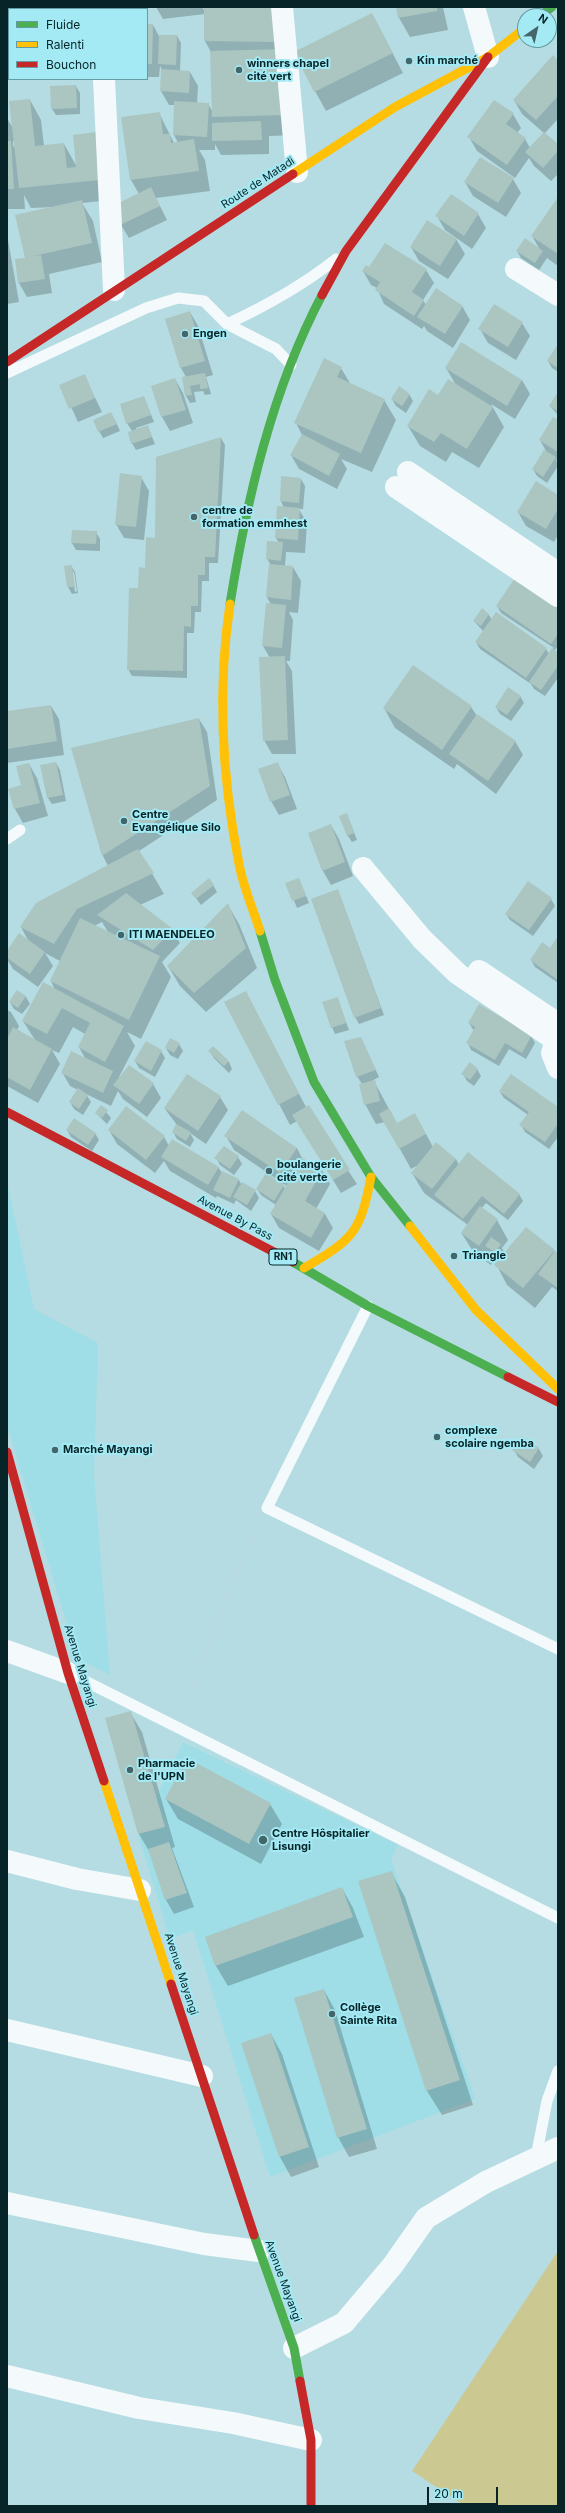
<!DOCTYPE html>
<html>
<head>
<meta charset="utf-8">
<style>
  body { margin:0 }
  #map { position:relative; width:565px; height:2513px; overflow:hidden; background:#b5dce2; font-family:Inter,sans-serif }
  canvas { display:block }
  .frame { position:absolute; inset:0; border:8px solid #072529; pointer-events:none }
  .legend { position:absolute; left:8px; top:8px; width:140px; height:72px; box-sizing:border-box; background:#a3eaf4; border:1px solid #659ba3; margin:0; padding:5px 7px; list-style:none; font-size:12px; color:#072529 }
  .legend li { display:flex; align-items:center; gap:8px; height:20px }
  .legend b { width:20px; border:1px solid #659ba3 }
  .north { position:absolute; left:517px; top:8px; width:40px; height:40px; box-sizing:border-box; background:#a3eaf4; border:1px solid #659ba3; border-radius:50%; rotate:34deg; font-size:11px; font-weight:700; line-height:16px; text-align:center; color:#072529 }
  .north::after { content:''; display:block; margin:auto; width:14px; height:18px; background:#44656a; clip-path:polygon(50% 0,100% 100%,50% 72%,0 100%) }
  .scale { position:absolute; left:427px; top:2487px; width:71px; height:18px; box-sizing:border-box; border:2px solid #072529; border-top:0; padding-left:5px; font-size:12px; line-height:14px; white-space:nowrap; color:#072529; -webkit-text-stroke:3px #a3eaf4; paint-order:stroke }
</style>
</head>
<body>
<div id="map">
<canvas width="565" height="2513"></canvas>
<div class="frame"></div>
<ul class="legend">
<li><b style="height:5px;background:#4caf50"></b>Fluide</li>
<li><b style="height:5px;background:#ffc107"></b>Ralenti</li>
<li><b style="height:5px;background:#c62828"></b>Bouchon</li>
</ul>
<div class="north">N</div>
<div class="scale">20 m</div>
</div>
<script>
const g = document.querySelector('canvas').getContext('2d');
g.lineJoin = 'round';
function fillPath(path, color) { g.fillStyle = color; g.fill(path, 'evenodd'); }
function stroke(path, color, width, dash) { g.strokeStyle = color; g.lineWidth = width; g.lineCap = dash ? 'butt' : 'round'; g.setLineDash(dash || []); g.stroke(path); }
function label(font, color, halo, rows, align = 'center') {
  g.font = font + ' Inter,sans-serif'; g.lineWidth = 4; g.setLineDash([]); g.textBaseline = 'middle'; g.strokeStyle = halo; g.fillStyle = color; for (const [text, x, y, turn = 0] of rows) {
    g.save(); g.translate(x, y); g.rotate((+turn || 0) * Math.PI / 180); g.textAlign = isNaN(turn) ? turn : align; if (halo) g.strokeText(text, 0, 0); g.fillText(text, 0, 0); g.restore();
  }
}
fillPath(new Path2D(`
  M7 1181 34 1309 98 1343 94 1475 110 1675 77 1658 7 1425Z
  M183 1742 398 1845 391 1859 475 2099 270 2177 193 1930 170 1939 138 1834 165 1827 156 1796Z`), '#9fdee7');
fillPath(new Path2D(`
  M558 2251V2506H465L412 2471Z`), '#ccc892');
fillPath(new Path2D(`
  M22 7H75V9H9V57L7 9Z
  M116 7H130V9L116 8Z
  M156 7H203V10L205 7H284L297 135 269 136V154L221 155 215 144V150H199L205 160 210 191 156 198 167 220 129 238 121 225 139 194 131 180 122 118 159 113 174 143H178L174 135 175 105H169L161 91 162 70 160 66 159 77H147V25H153L159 36H177L181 43 180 72H190L198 86 197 104H208L213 112 211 52 205 41V14L163 19Z
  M397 7H443L448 30 410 37 399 18Z
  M372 14 403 73 326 111 315 91Z
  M558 61V119L544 134 558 146V174L551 181 534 166 529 158 515 178 477 151 469 137 513 114 521 128 517 133 525 139 530 148 544 133 522 114 514 100Z
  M76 86 80 93V114L56 115 52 109Z
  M30 100 41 120 44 146 64 144 77 167 74 136 111 200 82 203 93 221 102 262 49 274 52 293 27 297 19 283 16 260 27 258 56 207 31 208 24 195 25 209H7V118L14 130ZM13 141H15L16 148 13 146Z
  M513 179 521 193 506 217 473 196 465 182Z
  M558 199V266L547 258 539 270 521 258 517 251 540 250 532 236Z
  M478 214 486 228 472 249 445 230 437 216Z
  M7 234 19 302 7 304Z
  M456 239 465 254 448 279 419 261 411 247Z
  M370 269 426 270 434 283 423 300 426 305 462 306 470 320 453 348 427 331 424 326 422 329 384 304 377 288 371 285 363 271Z
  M190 312 198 326 213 375 206 377 211 394 205 395 203 391 194 392 196 402 190 403 186 396V377L181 368 166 319Z
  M522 323 530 336 516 360 488 343 480 329Z
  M558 347V372L552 368 548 361Z
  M341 368 351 385 384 400 396 420 372 472 341 459 347 469 337 489 299 469 291 455 302 435 296 423Z
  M446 368 522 380 530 394 515 419 491 404 504 427 479 468 452 452 446 462 420 446 408 426 456 385Z
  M84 375 102 412 78 422 61 385Z
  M175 379 183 393 193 423 170 431 162 417 152 387Z
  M409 394 413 401 406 413 396 406 392 399Z
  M558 394V415L550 406Z
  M144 397 154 422 136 428 137 430 148 427 155 444 136 450 132 443V431L127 423Z
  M115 420 120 431 103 438 99 431Z
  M558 421V460L556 459 558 466 547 483 537 476 533 469 547 453 540 440Z
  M221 438 225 445 218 563H209V581H202L201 612H195L194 633H187V678L132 676 128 669 139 589 146 569Z
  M141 477 149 491 144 540 124 538 116 524Z
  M282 478 301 479 305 486 303 509H299L307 523 305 553 286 552 285 566 293 567 301 581 298 613 289 612 293 620 290 661H286L292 671 296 754H272L264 740 270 658 263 646 271 605 267 597 271 565 267 559 279 543 276 538 284 508 281 501Z
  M558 496V535L554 542 526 526 518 512Z
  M96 532 100 539V551L76 550 72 543Z
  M71 566 75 572 78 593 72 594 68 587 65 567ZM72 572H74L77 591 75 592Z
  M558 600V646L554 651 558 654V678L545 696 534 689 531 684 480 649 476 642 483 631 474 621 489 615 492 620 496 614 546 649 549 654 554 648 501 613 497 606Z
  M520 696 524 703 511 721 500 714 496 707Z
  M51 706 59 719 64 755 7 763V712Z
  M471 707 477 716 515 741 523 755 496 794 457 764 454 769 395 728 384 708Z
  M199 719 207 732 217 800 139 851 164 894 140 905 172 930 180 943 162 962 171 977 141 1039 127 1032 135 1046 119 1077 153 1084 161 1098 147 1117 123 1099 118 1091 111 1106 86 1094 91 1102 83 1115 74 1109 70 1102 78 1090 70 1086 62 1072 86 1060 79 1047 85 1034 73 1027 59 1053 52 1050 60 1064 38 1103 7 1086V1010L11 1012 19 1026 17 1030 35 1040 23 1021 55 990 51 981 60 961 45 953 53 966 38 987 13 969 7 959V953L29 942 21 927 108 866 103 856 72 749ZM102 922 108 932 94 926Z
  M56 763 60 770 66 801 52 804 48 798Z
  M277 763 285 777 297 809 279 815 271 801Z
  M29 764 37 778 48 816 23 823 15 809 10 790 22 786Z
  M347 814 357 840 352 842 348 836Z
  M331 825 339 839 353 876 331 885 323 871 309 834Z
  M299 879 309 903 297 908 287 883Z
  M213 885 217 892 201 905 192 893Z
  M338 890 384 1015 359 1024 355 1017Z
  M551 899 555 906 533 936 510 920 506 914Z
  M228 905 239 924 257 968 206 1012 180 986 168 966Z
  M558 938V983L535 967 531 960 551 949Z
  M18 991 26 997 30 1004 22 1014 14 1009 10 1002Z
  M245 992 306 1107 357 1184 341 1193 297 1121 290 1125 226 1002Z
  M337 998 349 1030 335 1034 332 1027Z
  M469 1023 531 1036 535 1043 526 1059 509 1049 499 1066 471 1050 468 1043 474 1031Z
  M361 1038 379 1077 368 1083 374 1081 397 1124 426 1134 433 1147 456 1159 459 1165 519 1194 523 1201 508 1220 486 1203 481 1209 497 1220 508 1240 502 1248 505 1253 554 1251 558 1254V1291L552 1287 535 1308 507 1285 494 1260 491 1265 474 1253 462 1234 468 1225 424 1193 412 1173 420 1164 411 1169 385 1122 376 1124 365 1104 362 1084 357 1076Z
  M146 1043 161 1051 165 1058 155 1077 139 1068 135 1061Z
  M179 1044 183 1051 178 1059 170 1055 166 1048Z
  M213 1048 229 1062 232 1069 229 1073 214 1058 210 1052Z
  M477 1069 481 1076 474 1086 467 1081 463 1074Z
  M500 1092 558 1108V1137L549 1149 525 1132 521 1125 528 1115 504 1098Z
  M220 1097 228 1110 206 1144 190 1133 194 1140 190 1147 177 1139 173 1132 177 1125 165 1109Z
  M101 1106 111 1118 107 1124 96 1113Z
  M67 1130 95 1133 99 1140 92 1151 71 1137Z
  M109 1130 164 1137 169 1146 218 1167 222 1173 239 1180 241 1184 255 1191 259 1198 251 1211 236 1200 234 1204 217 1196 216 1198 170 1171 164 1161 155 1173 117 1144Z
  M226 1136 297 1148 303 1160 322 1170 330 1184 316 1209 325 1214 333 1228 319 1251 279 1228 271 1214 276 1205 261 1195 257 1189 278 1180 234 1150ZM282 1183 287 1186 285 1189Z
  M238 1157 242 1164 234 1175 220 1165 216 1158Z
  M522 1438 539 1449 543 1456 534 1469 518 1457 514 1450Z
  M130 1712 142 1732 175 1847 172 1848 194 1907 174 1914 166 1900 149 1851 139 1834 106 1719Z
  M166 1799 270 1804 282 1824 261 1864 178 1819Z
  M391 1872 405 1897 473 2105 442 2115 427 2091Z
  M342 1888 353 1908 364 1937 228 1986 216 1966 206 1937Z
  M324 1990 335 2010 377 2149 349 2157 338 2137Z
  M271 2034 282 2054 319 2167 291 2177 280 2157 243 2043Z`), '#0003');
fillPath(new Path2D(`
  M66 7V9H9V54H7V8Z
  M204 7H275V42L204 41Z
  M396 7H437V11L398 18Z
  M372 13 393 53 314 92 294 52Z
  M147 24H153L152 64H147Z
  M159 35H177L176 65 158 64Z
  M284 49 286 115 212 117 210 51Z
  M553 55 558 60V96L536 120 513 100Z
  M161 69 190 71 189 93 160 91Z
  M76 85 77 108 51 109 50 86Z
  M30 99 35 146 64 143 67 168 76 167 73 135 96 132 100 180 19 188 9 101Z
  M494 100 514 113 506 124 526 138 507 165 467 137Z
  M174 101 209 103 207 137 173 135Z
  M160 112 163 134H170L171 143 194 139 199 171 130 180 121 117Z
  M261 121 262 140 212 141V123Z
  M544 132 558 144V151L543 168 525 152Z
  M7 141H11L14 189H7Z
  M480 157 514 178 498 203 464 182Z
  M151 187 160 206 120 225 111 207Z
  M451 194 479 213 464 236 435 216Z
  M558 197V254L531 236Z
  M82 200 92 243 29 257 41 255 45 279 18 283 15 259 25 258 15 215Z
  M427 220 457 239 440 266 410 247Z
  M525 238 543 251 535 263 516 251Z
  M385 243 427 269 412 292 424 300 414 316 375 290 380 282 362 271 366 265 369 267Z
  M436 288 463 306 445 334 417 317Z
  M494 304 523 322 508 347 478 329Z
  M190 311 205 361 180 368 165 319Z
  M461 342 522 380 507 406 445 368Z
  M558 344V368L547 361Z
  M324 358 342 367 337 377 385 399 361 453 294 423Z
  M205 373 208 388 200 389V384L190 386 192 395 185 396 182 377Z
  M85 374 95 398 69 409 59 385Z
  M175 378 186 410 161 417 151 386Z
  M448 379 493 407 467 449 441 433 434 442 407 426 429 389 438 395Z
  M399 386 410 394 402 406 391 399Z
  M558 392V411L549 406Z
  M144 396 151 415 126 424 120 404Z
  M111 412 117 424 98 432 93 420Z
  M553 417 558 420V452L539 440Z
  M148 425 152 437 131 444 128 432Z
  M302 434 340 454 329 476 290 455Z
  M221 437 215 557H205V575H198V606H191V627L184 626 183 671 127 670 129 588H138L139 567 145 568 146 537 155 538 156 457Z
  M544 450 556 457 543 477 532 469Z
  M120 473 142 476 136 527 115 525Z
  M281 476 301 478 299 503 280 501Z
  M536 481 558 495V509L546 529 517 512Z
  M277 506 300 508 298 540 275 538Z
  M72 530 97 531 96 544 71 543Z
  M267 541 283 542 281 561 266 559Z
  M269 564 293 566 291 600 266 597Z
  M72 565 75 587H67L64 566Z
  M519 572 558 599V634L551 644 496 606Z
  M266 603 286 605 282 648 262 646Z
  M482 608 489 614 481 626 473 621Z
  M496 612 547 648 526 678 475 642Z
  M552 648 558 653V666L541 690 529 682Z
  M285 656 288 740 263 741 259 657Z
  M413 665 472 706 442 750 383 708Z
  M508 687 521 696 507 715 495 707Z
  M51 705 57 741 7 749V711Z
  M477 714 516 741 488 781 449 754Z
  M199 718 210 786 102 856 71 748Z
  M56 762 63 795 47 798 40 765Z
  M278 762 290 795 270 802 258 769Z
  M29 763 40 803 14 809 8 789 21 785 16 766Z
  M347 813 354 833 347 836 339 816Z
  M331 824 345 862 322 871 308 833Z
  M138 849 154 873 77 909 54 944 20 927 36 903Z
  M209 878 214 885 196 899 191 893Z
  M299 878 306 896 292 901 285 883Z
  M528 881 552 898 529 930 505 914Z
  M338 889 381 1008 354 1018 311 899Z
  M126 893 173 929 153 950 97 915Z
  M228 903 246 948 194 993 167 966Z
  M80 918 160 956 129 1020 50 981Z
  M19 933 45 952 30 974 7 958V951Z
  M558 936V980L530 960 542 942 550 948Z
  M43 982 124 1026 105 1062 78 1047 90 1023 62 1008 47 1034 22 1021Z
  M17 990 26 996 18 1008 9 1002Z
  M246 991 299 1094 278 1105 224 1002Z
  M338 997 346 1023 331 1028 322 1002Z
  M479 1004 532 1035 522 1053 505 1043 495 1060 466 1043 475 1027 468 1023Z
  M13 1027 52 1049 30 1090 7 1077V1039Z
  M361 1037 376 1070 356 1077 344 1041Z
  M170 1038 180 1043 174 1053 165 1048Z
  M146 1041 162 1050 151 1071 134 1061Z
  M213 1046 229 1061 224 1066 208 1051Z
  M71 1051 113 1071 103 1093 61 1073Z
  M470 1062 478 1069 470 1080 461 1074Z
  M129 1065 154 1083 139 1104 113 1085Z
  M187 1074 221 1096 198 1131 164 1108Z
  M511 1074 558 1107V1124L545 1142 519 1125 529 1112 499 1091Z
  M375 1080 380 1101 364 1105 359 1084Z
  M78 1088 88 1095 79 1109 69 1102Z
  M101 1105 108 1110 102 1118 95 1113Z
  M309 1105 350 1170 333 1180 292 1115Z
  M126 1106 165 1136 146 1160 108 1130Z
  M389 1108 397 1123 415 1113 426 1134 399 1149 379 1114Z
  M242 1110 297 1148 280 1173 224 1136Z
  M74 1118 96 1133 88 1145 66 1130Z
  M176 1124 191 1132 186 1141 172 1132Z
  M172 1139 219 1167 208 1185 161 1157Z
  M436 1142 456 1159 432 1189 411 1173Z
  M224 1146 239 1156 230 1169 214 1158Z
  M468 1152 520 1194 504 1214 482 1196 463 1219 434 1195Z
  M302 1158 323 1169 305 1201 325 1213 311 1238 270 1214Z
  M222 1171 239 1179 230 1198 213 1190Z
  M266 1173 284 1185 274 1201 256 1189Z
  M242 1182 256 1190 247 1205 233 1197Z
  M480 1206 498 1219 479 1246 461 1233Z
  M526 1227 555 1250 523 1288 494 1265Z
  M491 1237 501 1244 495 1252 485 1246Z
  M555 1251 558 1253V1288L538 1274Z
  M522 1436 539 1448 530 1462 512 1450Z
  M131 1711 165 1827 138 1834 105 1718Z
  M187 1758 271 1803 249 1844 165 1799Z
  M169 1842 187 1893 165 1900 148 1849Z
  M392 1871 460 2080 426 2091 358 1881Z
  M342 1887 353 1917 215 1966 205 1937Z
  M324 1989 367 2129 337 2138 294 1998Z
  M271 2033 309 2147 279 2157 241 2043Z`), '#abc5c0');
stroke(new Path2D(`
  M184 1711 235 1574 260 1523`), '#cbd8da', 2.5, [1, 3]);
stroke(new Path2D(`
  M227 324C266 306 302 286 336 259
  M7 373 146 308 178 298 204 301 227 324 276 349 291 365
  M7 839 20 830
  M368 1306 267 1508 558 1649
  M69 1673 558 1918
  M536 2157 547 2101 558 2071`), '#f4fafb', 11);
stroke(new Path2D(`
  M101 7V9
  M282 7 297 172
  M474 7 488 57
  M104 79 114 290
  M516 269 558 295
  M408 472 558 573
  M396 487 558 596
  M363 868 422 939 458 974 554 1039
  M479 971 558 1024
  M558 1034 552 1053 558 1068
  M7 1651 68 1673
  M7 1861 77 1879 140 1890
  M7 2030 202 2076
  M7 2203 204 2244 259 2251
  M294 2348 344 2323 393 2265 426 2218 486 2182 558 2148
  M7 2376 139 2408 233 2423 311 2440`), '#f4fafb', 22);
stroke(new Path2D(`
  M540 16 552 7
  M230 604C247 498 272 390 322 295
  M260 931 275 980 314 1082 371 1177 410 1226
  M293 1262 368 1306 508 1377
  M254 2235 294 2348 300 2381`), '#4caf50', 9);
stroke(new Path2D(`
  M293 174 395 107 488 57 525 28
  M230 604C217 691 222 778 239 864 243 886 253 909 260 931
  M410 1226 476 1310 558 1389
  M304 1268C353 1239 360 1234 371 1177
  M104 1781 171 1984`), '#ffc107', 9);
stroke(new Path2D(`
  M322 295 346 251 488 57
  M7 362 293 174
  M7 1112 293 1262
  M508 1377 558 1402
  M7 1452 68 1673 104 1781
  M171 1984 254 2235
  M300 2381 311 2440V2506`), '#c62828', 9);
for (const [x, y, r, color] of [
  [409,61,4,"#44656a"],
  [239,70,4,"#44656a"],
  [185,334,4,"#44656a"],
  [194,517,4,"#44656a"],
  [124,821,4,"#44656a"],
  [121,935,4,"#44656a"],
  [269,1171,4,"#44656a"],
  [454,1256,4,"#44656a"],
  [437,1437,4,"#44656a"],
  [55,1450,4,"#44656a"],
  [130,1770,4,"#44656a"],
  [263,1840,5,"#44656a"],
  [332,2014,4,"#44656a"]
]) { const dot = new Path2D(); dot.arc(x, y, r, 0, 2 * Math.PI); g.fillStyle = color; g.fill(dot); stroke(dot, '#a3eaf4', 1.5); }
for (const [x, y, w] of [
  [283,1257,28]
]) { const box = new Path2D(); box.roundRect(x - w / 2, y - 8, w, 16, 3); g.fillStyle = '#a3eaf4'; g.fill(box); stroke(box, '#072529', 1); }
label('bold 10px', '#072529', null, [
  ["RN1",283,1257]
]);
label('bold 11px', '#072529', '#a3eaf4', [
  ["Kin marché",417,61],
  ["winners chapel",247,64],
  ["cité vert",247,77],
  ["Engen",193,334],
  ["centre de",202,511],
  ["formation emmhest",202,524],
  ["Centre",132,815],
  ["Evangélique Silo",132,828],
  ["ITI MAENDELEO",129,935],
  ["boulangerie",277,1165],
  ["cité verte",277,1178],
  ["Triangle",462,1256],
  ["complexe",445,1431],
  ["scolaire ngemba",445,1444],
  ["Marché Mayangi",63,1450],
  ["Pharmacie",138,1764],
  ["de l'UPN",138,1777],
  ["Centre Hôspitalier",272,1834],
  ["Lisungi",272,1847],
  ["Collège",340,2008],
  ["Sainte Rita",340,2021]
], 'left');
label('11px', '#072529', '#a3eaf4', [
  ["Route de Matadi",258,183,-33],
  ["Avenue By Pass",235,1218,28],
  ["Avenue Mayangi",80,1666,73],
  ["Avenue Mayangi",181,1974,72],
  ["Avenue Mayangi",283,2281,70]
]);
</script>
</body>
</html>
